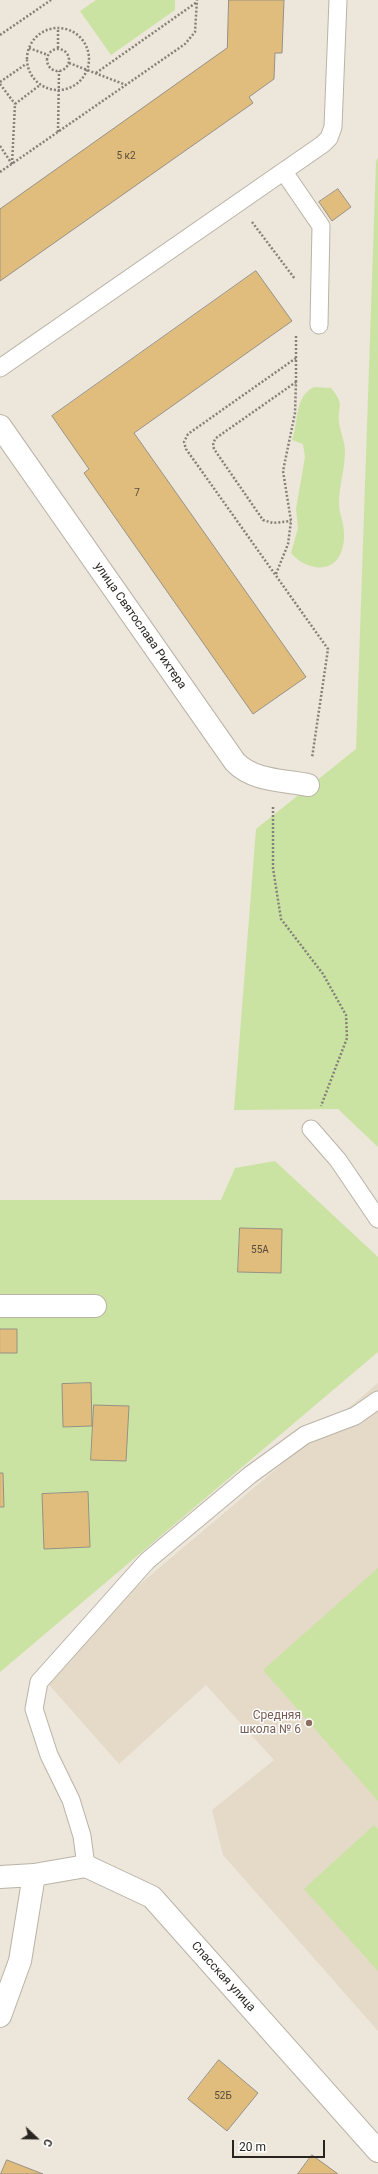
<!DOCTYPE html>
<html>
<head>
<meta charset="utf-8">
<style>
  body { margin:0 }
  #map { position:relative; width:378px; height:2174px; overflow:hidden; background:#ede6da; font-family:Roboto,sans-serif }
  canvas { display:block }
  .north { position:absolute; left:16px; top:2118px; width:40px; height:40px; -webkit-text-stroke:3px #fff; paint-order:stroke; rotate:112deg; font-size:11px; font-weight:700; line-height:16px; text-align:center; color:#282521 }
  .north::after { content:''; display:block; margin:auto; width:14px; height:18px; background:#282521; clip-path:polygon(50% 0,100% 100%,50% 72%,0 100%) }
  .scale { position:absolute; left:232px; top:2140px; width:93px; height:18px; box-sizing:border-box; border:2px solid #282521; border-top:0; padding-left:5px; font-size:12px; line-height:14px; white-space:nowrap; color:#282521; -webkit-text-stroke:3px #fff; paint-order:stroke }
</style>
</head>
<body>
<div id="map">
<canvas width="378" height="2174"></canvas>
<div class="north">С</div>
<div class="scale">20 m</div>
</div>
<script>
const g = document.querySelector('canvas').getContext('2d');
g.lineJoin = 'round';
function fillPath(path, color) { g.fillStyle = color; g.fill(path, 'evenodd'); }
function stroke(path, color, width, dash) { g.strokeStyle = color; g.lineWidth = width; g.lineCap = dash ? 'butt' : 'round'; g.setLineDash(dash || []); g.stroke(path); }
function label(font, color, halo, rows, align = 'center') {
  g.font = font + ' Roboto,sans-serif'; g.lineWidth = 3; g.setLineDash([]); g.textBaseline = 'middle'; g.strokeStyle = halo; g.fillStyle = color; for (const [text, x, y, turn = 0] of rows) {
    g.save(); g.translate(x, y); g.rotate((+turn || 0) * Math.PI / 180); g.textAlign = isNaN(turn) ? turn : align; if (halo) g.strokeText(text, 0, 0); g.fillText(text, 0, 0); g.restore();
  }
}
fillPath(new Path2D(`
  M378 1383V2031L223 1855 212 1810 274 1760 206 1685 119 1764 37 1671Z`), '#e5dac8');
fillPath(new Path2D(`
  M96 0H175V10L111 55 80 11Z
  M378 157V1147L338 1109 234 1110 256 829 356 749 376 162Z
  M314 387 331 388C345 405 338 404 339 422 340 432 345 441 345 451 345 469 339 486 339 503 339 513 344 523 344 533 345 558 331 575 305 564 300 562 295 557 291 553L298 528 296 509 305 457 303 444 292 440C299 421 294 397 314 387Z
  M275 1161 378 1257V1352L0 1672V1200H221L235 1168Z
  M378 1568V1801L263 1670Z
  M374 1825 378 1829V1971L304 1889Z`), '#cae3a2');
const building = new Path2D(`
  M229 0H284L282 53H275L274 79 249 97 253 103 0 281V209L227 48Z
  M338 189 351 207 332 221 319 202Z
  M256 271 292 321 134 433 306 677 253 714 84 473 89 469 52 416Z
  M240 1228 282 1229 281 1273 238 1272Z
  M0 1329H17V1353H0Z
  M91 1383 92 1426 63 1427 62 1384Z
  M94 1405 129 1406 126 1461 91 1460Z
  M0 1473H3L4 1507H0Z
  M88 1492 90 1547 44 1549 42 1494Z
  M219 2060 258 2093 227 2131 188 2099Z
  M312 2155 338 2174H298Z
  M7 2160 43 2174H1Z`);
fillPath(building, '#e0bd7d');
stroke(building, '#979185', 1);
const service = new Path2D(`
  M284 172 321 226 319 325
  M0 368 323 144 329 138 333 127 338 0
  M311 1129 338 1160 378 1219
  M86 1866 82 1836 71 1800 49 1755 34 1709 39 1682 147 1561 250 1475 305 1435 355 1416 378 1400`);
const minor = new Path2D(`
  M0 426 235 762C253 781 283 780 308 785
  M0 1306H95
  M0 1877 34 1875 86 1866 152 1897 378 2151
  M0 2016 20 1961 34 1875`);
stroke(service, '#bab3a7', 19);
stroke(minor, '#bab3a7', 24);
stroke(new Path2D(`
  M27 59a31 31 0 1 1 62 0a31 31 0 1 1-62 0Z
  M0 35 51 0
  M29 48 48 55
  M58 48V28
  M47 60a11 11 0 1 1 22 0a11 11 0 1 1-22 0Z
  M69 63 126 85
  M96 73 197 2
  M0 82 26 64
  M0 84 15 104
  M58 132 59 71
  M0 146 12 164
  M12 164 15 104 40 85
  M0 172 185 44 195 32 197 0
  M252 222 295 279
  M296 358 188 434 184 442 186 449 328 649 312 758
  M296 382V334
  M276 574 288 544 291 521 283 471 295 413 296 382 216 438 213 443 214 449 263 520 273 523 291 521
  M273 807V868L281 919 323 974 346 1015 347 1038 321 1106`), '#858079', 2.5, [2, 2]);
stroke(service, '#fff', 17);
stroke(minor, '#fff', 22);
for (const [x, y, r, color] of [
  [309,1723,4,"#8d6e63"]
]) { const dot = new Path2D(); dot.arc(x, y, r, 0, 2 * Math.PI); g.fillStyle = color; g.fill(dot); stroke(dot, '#fff', 1.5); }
label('10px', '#564b38', null, [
  ["5 к2",126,156],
  ["7",137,493],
  ["55А",260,1250],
  ["52Б",223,2096]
]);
label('12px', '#282521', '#fff', [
  ["улица Святослава Рихтера",140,626,55],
  ["Спасская улица",223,1977,48]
]);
label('12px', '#785e54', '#fff', [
  ["Средняя",301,1716],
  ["школа № 6",301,1730]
], 'right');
</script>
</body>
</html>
